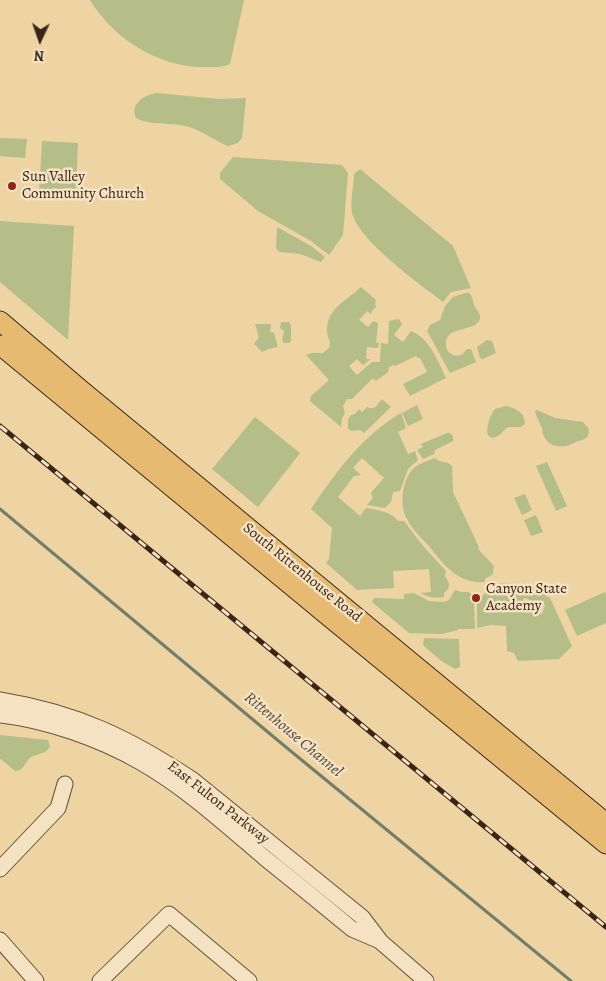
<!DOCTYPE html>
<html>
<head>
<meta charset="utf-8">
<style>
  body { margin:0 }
  #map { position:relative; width:606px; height:981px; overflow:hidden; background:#eed3a3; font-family:Alegreya,serif }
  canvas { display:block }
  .north { position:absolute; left:15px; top:15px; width:50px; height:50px; -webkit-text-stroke:4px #f4e2c3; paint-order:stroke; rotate:183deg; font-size:14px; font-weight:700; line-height:20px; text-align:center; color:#382617 }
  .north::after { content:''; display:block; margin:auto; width:18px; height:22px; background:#382617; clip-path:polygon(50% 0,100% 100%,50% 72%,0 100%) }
</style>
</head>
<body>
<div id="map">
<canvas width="606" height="981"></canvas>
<div class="north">N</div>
</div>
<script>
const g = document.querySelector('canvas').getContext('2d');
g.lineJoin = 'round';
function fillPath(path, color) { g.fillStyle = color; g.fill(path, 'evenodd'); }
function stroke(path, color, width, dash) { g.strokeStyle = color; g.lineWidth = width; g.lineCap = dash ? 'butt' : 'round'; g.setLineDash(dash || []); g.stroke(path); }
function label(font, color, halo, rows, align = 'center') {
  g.font = font + ' Alegreya,serif'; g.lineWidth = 5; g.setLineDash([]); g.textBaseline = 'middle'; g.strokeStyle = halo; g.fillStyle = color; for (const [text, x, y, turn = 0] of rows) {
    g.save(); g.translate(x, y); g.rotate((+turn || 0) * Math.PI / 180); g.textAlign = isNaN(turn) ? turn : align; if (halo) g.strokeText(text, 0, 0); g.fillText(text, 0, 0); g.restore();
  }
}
fillPath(new Path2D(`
  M90 0H244L230 64C222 68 212 67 203 67 158 67 113 38 90 0Z
  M157 93 219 99 246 98 242 138 238 143 228 146C215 141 203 131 189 127 173 122 149 126 136 118 130 103 144 95 157 93Z
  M0 138 27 139 25 158 0 156Z
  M42 141 78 143 76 195 39 193Z
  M233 157 342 165 348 173 343 235 329 255 311 241 258 211 220 179V173Z
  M360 169 453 246 471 288 451 292 443 302C420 284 357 240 352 212 350 200 354 185 354 174Z
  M0 221 74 226 68 340 0 282Z
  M277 227 311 246 325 257 321 262 300 254 279 252 276 248Z
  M361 287 376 300 375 304 376 307 372 311 371 314 367 311 359 320 368 327 373 321 378 323 376 343H379L378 348 367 347 366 359H371L363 365 357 359 349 366 357 375 372 362H380L381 343 388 344 389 321 399 319 402 324 394 335 403 342 411 331C430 339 438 361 446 378L410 396 403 384 427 372 420 358H418L416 356 395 366 394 365 389 367 388 372 376 381 373 378 352 399H347L343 406 345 413 342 418 341 427 310 401 311 396 329 380 306 355 312 353H323L329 348C332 340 326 337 327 329 328 307 348 300 361 287Z
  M465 293H469C474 298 472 301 475 307 478 312 482 315 479 321 472 332 444 326 446 345 446 351 450 354 456 356L463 354 467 349H471L476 362 450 373 427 331 430 325 440 320 445 306 453 297Z
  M281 322H289L291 326V341L289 343H284L282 340 284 331 280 328Z
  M255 324H271L270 332 274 333 278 347 268 349 262 352 254 344 259 337Z
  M487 340 492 341 496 353 483 359 480 358 477 347Z
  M382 399 391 407 364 433 360 430 352 431 348 429V419L351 415 355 414 359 409 362 412 367 407C376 411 377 404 382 399Z
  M417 405 423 419 408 426 402 413Z
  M506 406C516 408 525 413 525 424L520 427H508C504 429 500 436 496 437 480 442 490 414 495 409Z
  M537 410 555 418 583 422 589 429 588 436C584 441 579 440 574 443 563 449 548 448 543 434 542 431 543 429 541 426 539 420 536 417 535 411Z
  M401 413 406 428 398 432 408 454 415 451 418 460 408 469 400 491 393 492 391 502 385 508 367 505 373 498 371 493 384 478 362 458 353 468 361 475 354 476 338 497 360 516 366 508C378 510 392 512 398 521H404L423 546 446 571 445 575C448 583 453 586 444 593V597C435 599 428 597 420 593L431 592 429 569 393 571 394 588 357 590 326 563 329 559 332 528 311 509C335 473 363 435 401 413Z
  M255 417 300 453 258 507 212 469Z
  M447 433H450L453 436V441L435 450 434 454 423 459 417 450 423 447 421 444Z
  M435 458C440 464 447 460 452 466L453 492 478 545 479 550 494 566 493 574 485 579V582C458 584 444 565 429 546 421 538 412 529 407 519 399 505 402 479 414 468 420 463 428 461 435 458Z
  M547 462 567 506 556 511 536 466Z
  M525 494 532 510 522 515 514 498Z
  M536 515 543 532 531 536 524 520Z
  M505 583 518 584 543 590 545 595 550 598 572 646 559 659 518 661 514 653 507 651 506 626 491 625 477 628V604L479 597H481L486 592 493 591 497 584ZM524 598 545 605 542 614 521 608Z
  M455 590 461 592H468L476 596 474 604 475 629H458V630L442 634 409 633 372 602 374 598 404 599V594L414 593 429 601 444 602 449 600Z
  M605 592 606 596V623L577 636 565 610Z
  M424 638 459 639 460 667 455 669 440 660 423 645Z
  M0 735 48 740 50 747C44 755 38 753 31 757 24 762 26 770 15 771L2 760 0 759Z`), '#b5bd88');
stroke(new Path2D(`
  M0 509 287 748 571 981`), '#727e6c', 3);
const minor = new Path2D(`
  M0 700C77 713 128 737 193 780L362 917 381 942 426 981
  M0 715C46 720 100 739 140 762 186 788 226 825 266 859 295 882 323 905 352 929L380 941
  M0 869 58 808 65 784
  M0 940 36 981
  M100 981 169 914 249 981`);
const major = new Path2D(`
  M0 321 81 390 606 823
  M0 345 333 620 606 844`);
stroke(minor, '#66513a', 17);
stroke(major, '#382617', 21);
stroke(minor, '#f4e2c3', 15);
stroke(major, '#e7ba72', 19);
const rail = new Path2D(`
  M0 426 606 927`);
stroke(rail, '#382617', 5);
stroke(rail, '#f4e2c3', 3, [9]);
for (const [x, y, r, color] of [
  [12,186,5,"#8f2418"],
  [476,598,5,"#8f2418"]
]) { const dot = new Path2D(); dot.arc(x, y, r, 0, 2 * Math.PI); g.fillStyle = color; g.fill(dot); stroke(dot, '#f4e2c3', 2); }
label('15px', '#382617', '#f4e2c3', [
  ["Sun Valley",22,177],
  ["Community Church",22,194],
  ["Canyon State",486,589],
  ["Academy",486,606]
], 'left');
label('15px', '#382617', '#f4e2c3', [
  ["South Rittenhouse Road",302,573,39],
  ["East Fulton Parkway",218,803,38]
]);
label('italic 16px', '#504a3a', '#f4e2c3', [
  ["Rittenhouse Channel",293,735,40]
]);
</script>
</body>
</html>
